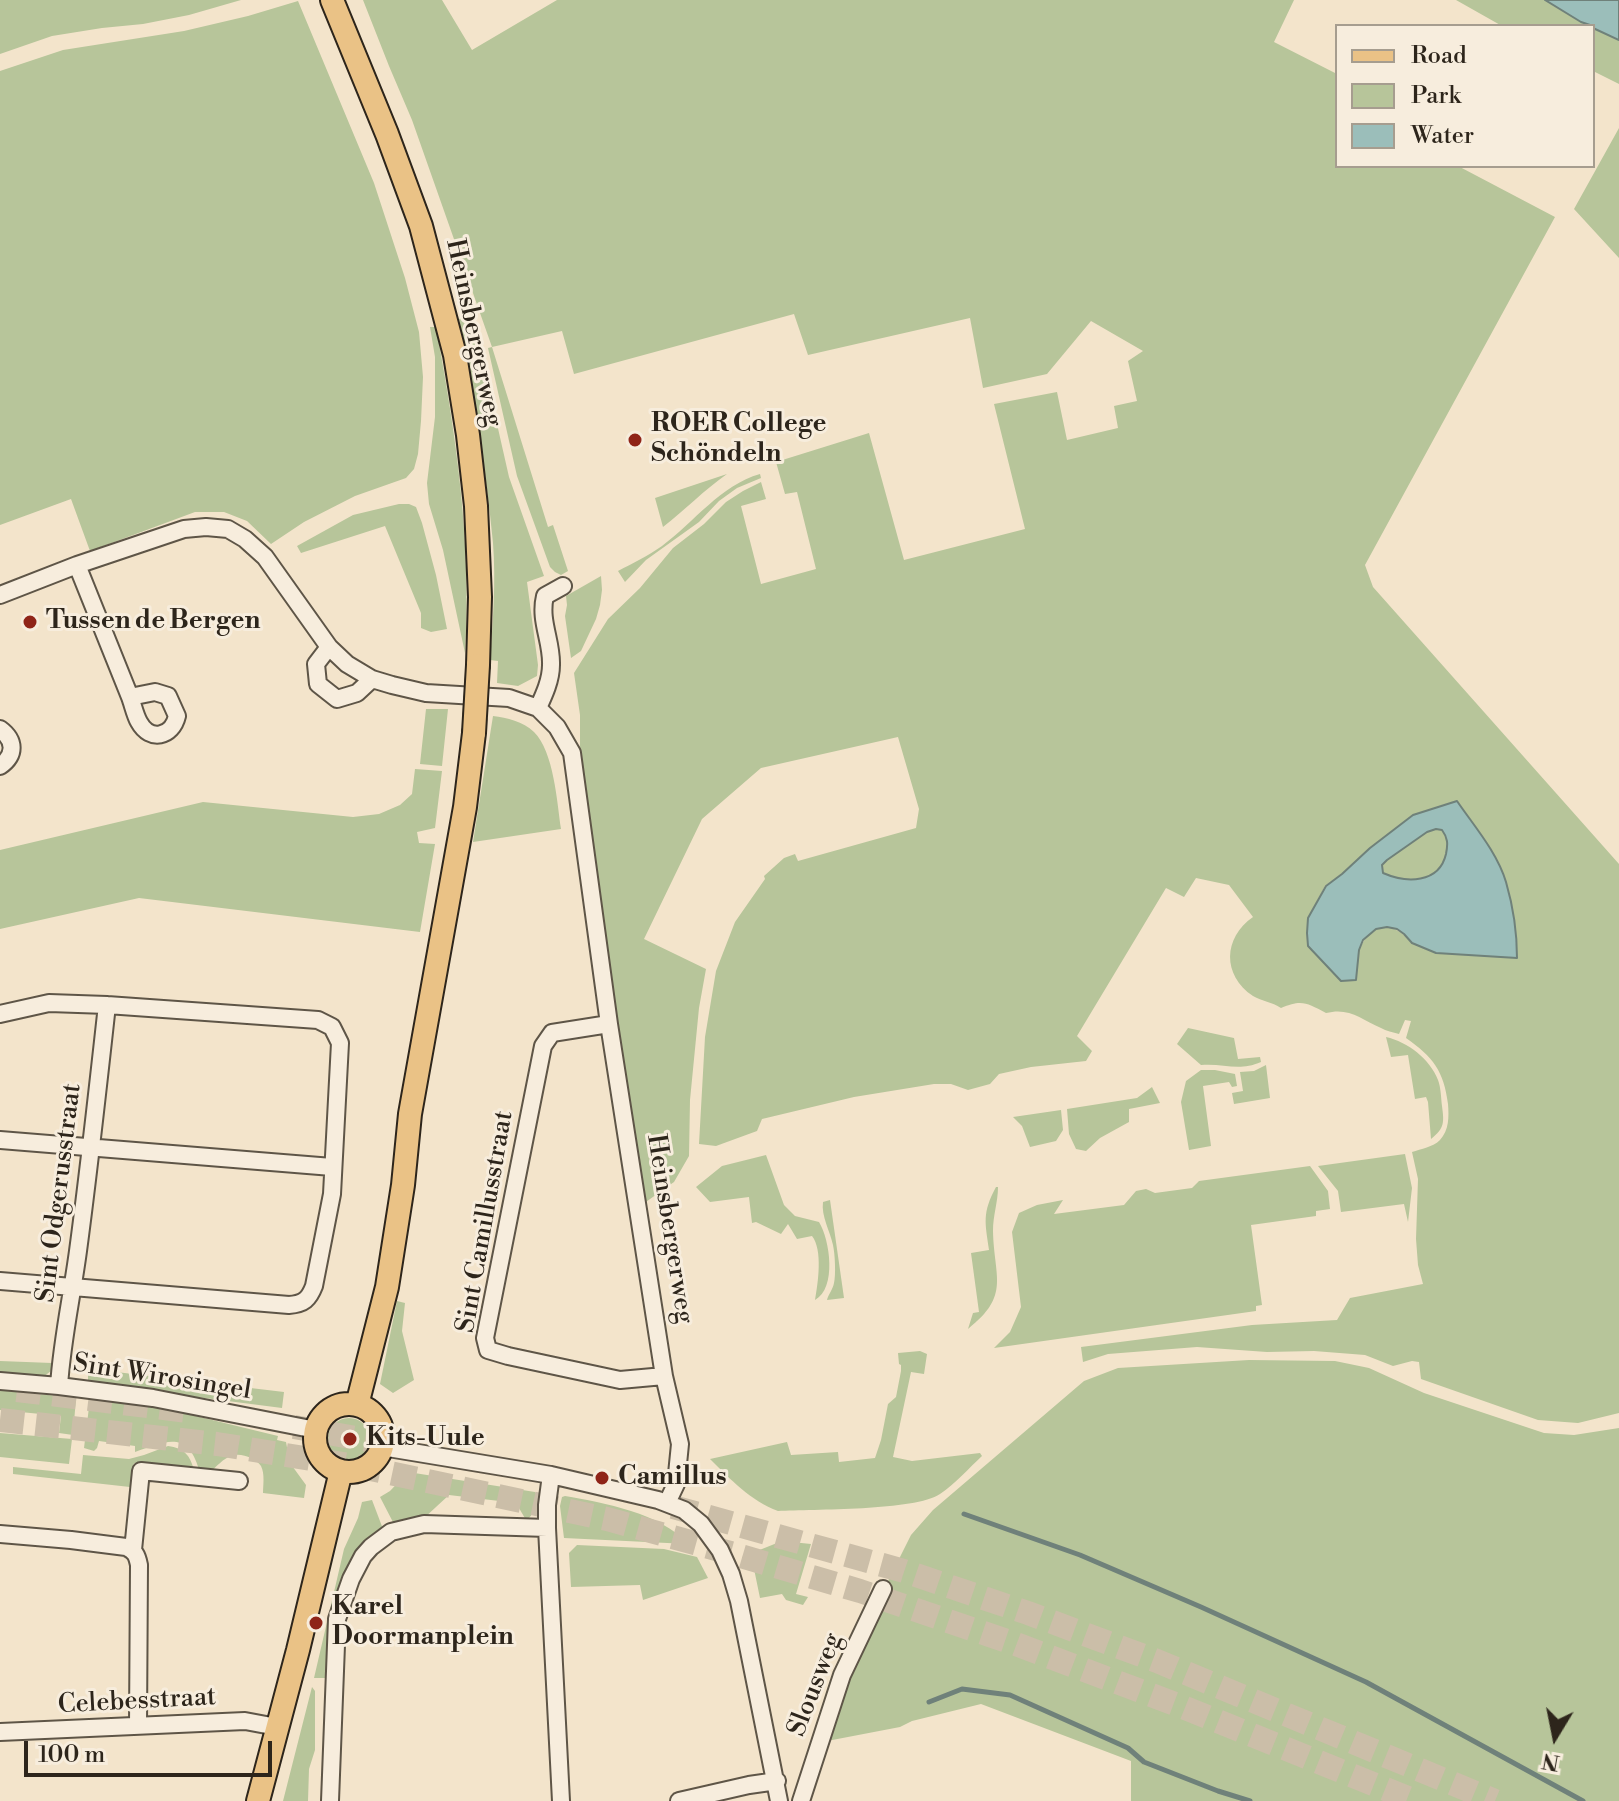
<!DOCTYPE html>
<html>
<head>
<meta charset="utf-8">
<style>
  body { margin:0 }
  #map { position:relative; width:1619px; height:1801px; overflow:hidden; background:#f3e4cb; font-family:"Libre Bodoni",serif }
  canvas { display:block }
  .legend { position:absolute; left:1335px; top:24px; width:260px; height:144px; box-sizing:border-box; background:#f7eddd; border:2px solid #a69d8f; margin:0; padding:10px 14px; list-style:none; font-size:24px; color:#2d251b }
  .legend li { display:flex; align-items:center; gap:16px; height:40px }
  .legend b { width:40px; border:2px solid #a69d8f }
  .north { position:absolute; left:1515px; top:1697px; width:80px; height:80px; -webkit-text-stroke:6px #f7eddd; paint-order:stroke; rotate:190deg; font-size:22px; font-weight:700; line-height:32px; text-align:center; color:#2d251b }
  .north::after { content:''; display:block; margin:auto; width:28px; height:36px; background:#2d251b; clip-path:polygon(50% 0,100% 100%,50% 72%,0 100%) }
  .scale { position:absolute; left:24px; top:1741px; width:248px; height:36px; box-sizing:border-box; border:4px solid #2d251b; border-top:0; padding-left:10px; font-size:24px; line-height:28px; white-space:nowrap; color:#2d251b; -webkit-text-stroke:6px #f7eddd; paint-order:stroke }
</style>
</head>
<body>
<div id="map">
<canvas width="1619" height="1801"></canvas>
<ul class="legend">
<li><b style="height:10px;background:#eac286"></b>Road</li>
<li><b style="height:22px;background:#b7c59a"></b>Park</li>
<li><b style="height:22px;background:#9bbeba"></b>Water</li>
</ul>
<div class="north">N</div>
<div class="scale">100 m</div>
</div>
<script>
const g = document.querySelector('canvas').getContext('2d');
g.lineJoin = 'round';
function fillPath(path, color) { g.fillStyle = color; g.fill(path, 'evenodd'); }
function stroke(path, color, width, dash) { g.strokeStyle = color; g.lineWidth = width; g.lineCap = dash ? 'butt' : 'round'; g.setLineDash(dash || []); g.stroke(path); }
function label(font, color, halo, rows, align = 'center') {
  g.font = font + ' "Libre Bodoni",serif'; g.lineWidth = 6; g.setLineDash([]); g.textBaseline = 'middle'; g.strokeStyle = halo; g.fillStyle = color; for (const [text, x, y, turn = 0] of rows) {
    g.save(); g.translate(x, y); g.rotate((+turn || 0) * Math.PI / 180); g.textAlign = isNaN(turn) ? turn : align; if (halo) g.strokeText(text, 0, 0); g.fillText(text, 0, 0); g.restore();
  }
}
fillPath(new Path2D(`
  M0 0H241L189 15 143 24 102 28 52 36 0 54Z
  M363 0H442L472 50 557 0H1294L1274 42 1337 74V166H1458L1555 217 1365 565 1373 587 1619 864V1413L1578 1423 1538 1420 1421 1379 1419 1362 1412 1361 1393 1366 1365 1355 1314 1351 1267 1352 1197 1347 1108 1354 1083 1362 1081 1347 1252 1325 1337 1320 1350 1298 1423 1284 1418 1265 1416 1239 1418 1179 1412 1152C1421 1149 1433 1147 1440 1140 1449 1130 1449 1117 1448 1104 1444 1071 1433 1057 1406 1038L1411 1021 1405 1020 1399 1034C1393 1032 1386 1031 1381 1028 1361 1019 1349 1007 1326 1013 1307 1003 1302 999 1281 1008 1272 1002 1262 1001 1253 996 1222 975 1223 938 1253 917L1229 885 1196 878 1184 897 1166 888 1077 1036 1092 1051 1086 1061 1031 1067 999 1074 990 1084 968 1090 951 1084H934L854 1097 762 1119 757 1131 716 1146 699 1144 705 1037 716 971 735 922 765 879 764 876 784 858 795 854 798 861 916 828 919 809 898 737 761 768 702 819 644 939 706 969 699 1008 690 1100 689 1156 674 1182 643 1204 637 1177 580 759V715L574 673 608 619 640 588 673 548 704 524 726 502 743 491 761 482 766 499 741 506 761 584 816 569 797 492 785 494 776 462 869 433 904 560 1025 529 994 404 1057 392 1067 440 1118 428 1114 406 1137 401 1128 361 1143 351 1091 321 1047 374 983 388 970 318 808 355 794 314 574 374 562 331 492 347 548 527 553 525 568 571 561 575 555 572 550 567 517 476 488 348 492 347 412 120 389 66ZM1413 815 1490 849 1412 943C1393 920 1371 922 1359 950L1322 959 1308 946V918L1325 886 1342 874 1370 848Z
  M1456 0H1619V84L1593 71V26H1502Z
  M298 1 374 183 405 278 419 332 423 377 421 421 418 454 414 469 406 478 355 496 304 522 271 544 247 521 224 512H195L90 551 71 499 0 525V71L63 50 184 31 248 16Z
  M1619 128V258L1574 209Z
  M470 316 480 349 509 477 544 576 527 582 538 665 537 676 518 686 497 683 498 661 490 660C493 621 496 582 493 543 486 468 473 394 459 319Z
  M430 327H436C456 435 472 543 465 653L443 550 429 504 427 483 435 417V357Z
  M727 474C704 490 685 510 663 527L655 498Z
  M760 474 761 478 737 488 719 501 699 522 646 560 625 582 618 571C633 563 648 556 662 546 694 522 721 485 760 474Z
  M399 504H409L416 507 422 523 436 575 447 629 431 632 421 628V613L385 526 301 553 297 546 353 515Z
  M601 576 602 590 600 605 596 619 581 651 571 658 565 616 567 605 566 596Z
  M426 709H448L442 766 420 764Z
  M493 716C507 718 523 721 534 732 554 752 557 802 561 829L473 842Z
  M415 769 442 771 435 828 417 832 419 843 435 844 420 932 139 898 0 929V850L203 802 353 817 379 814 400 805 412 794Z
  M1436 829 1442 830C1448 838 1448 844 1446 854 1439 884 1406 883 1383 873L1382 865 1387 860 1427 832Z
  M1188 1028 1234 1038 1238 1059 1260 1057 1261 1062C1238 1072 1224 1063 1201 1065L1177 1044Z
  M1386 1037C1408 1042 1430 1059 1438 1080 1441 1088 1441 1098 1442 1106 1444 1122 1445 1128 1431 1139L1428 1102 1426 1097 1415 1099 1408 1055 1391 1057Z
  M1266 1065 1270 1098 1234 1104 1232 1093 1243 1091 1240 1072 1254 1071Z
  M1201 1070H1215L1235 1074 1237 1086 1232 1087 1229 1082 1203 1086 1211 1146 1189 1150 1181 1102 1186 1081Z
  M1152 1087 1160 1103 1129 1109V1122L1100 1138 1086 1151 1076 1149 1069 1134 1067 1109 1137 1098Z
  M1061 1110 1063 1130 1056 1141 1030 1147 1022 1126 1013 1117Z
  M1405 1154 1412 1188 1408 1222 1404 1204 1341 1212 1338 1191 1318 1166Z
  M766 1155 784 1205 795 1216 819 1222C830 1240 837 1288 815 1300 818 1283 823 1250 812 1236L797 1239 788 1224 781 1234 756 1222 752 1223 749 1197 710 1202 696 1187 722 1166Z
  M1310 1166 1328 1191 1330 1209 1316 1211V1216L1251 1225 1262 1305 1256 1306V1311L994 1348 1010 1332 1021 1307 1012 1232 1019 1213 1037 1205 1063 1200 1054 1214 1124 1205 1136 1191 1146 1189 1155 1193 1192 1188 1199 1181Z
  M996 1187H998C998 1202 993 1215 993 1231 994 1278 1011 1295 968 1329L973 1313 979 1312 971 1253 989 1250C985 1222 982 1213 996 1187Z
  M830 1200 844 1298 827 1300C828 1295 833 1289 834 1283 836 1275 835 1254 833 1245 830 1231 821 1216 823 1202Z
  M397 1301 405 1303 402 1331 414 1380 393 1393 380 1384Z
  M920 1351 927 1354 924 1374 911 1372 893 1457 912 1461 980 1453 982 1456C969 1468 955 1484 940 1494 915 1511 813 1509 778 1511 751 1501 730 1479 710 1459L787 1442 791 1455 838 1452 839 1462 875 1458 881 1440 888 1404 896 1397 901 1371V1365L899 1364 898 1353Z
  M1249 1360 1335 1361 1369 1368 1424 1393 1544 1433 1574 1435 1619 1428V1801H1131V1761L981 1704 912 1721 900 1727 827 1741 865 1627 911 1535 933 1510 1084 1381 1118 1368Z
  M0 1361 52 1363 51 1371 43 1377 0 1373Z
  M91 1369 284 1392 282 1408 88 1383V1372Z
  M0 1390 76 1398 73 1435 59 1433 61 1416 0 1410Z
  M90 1399 167 1409 278 1436 277 1440 286 1442 290 1463 306 1485 304 1498 263 1493C263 1485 265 1474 261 1466 256 1458 240 1452 231 1456 224 1458 216 1467 210 1472L199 1470C188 1430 166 1441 135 1452V1446L99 1441 97 1448 94 1451 84 1448Z
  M328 1439a21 21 0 1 1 42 0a21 21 0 1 1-42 0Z
  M0 1433 72 1439 69 1464 0 1457Z
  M168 1446C184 1448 190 1455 194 1470L134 1463 130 1487 13 1474V1467L81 1474 83 1455 129 1459 144 1455Z
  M408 1472 535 1492 538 1496C536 1505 534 1516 526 1520L516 1503 449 1495 423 1519 395 1526 380 1497 390 1491Z
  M565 1496C604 1503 661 1513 688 1544L564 1538 560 1506 562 1497Z
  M372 1500 383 1529 329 1637 327 1678H314L344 1549 358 1518 362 1502Z
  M782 1541 811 1544 796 1594 808 1597 803 1605 786 1600 782 1594 760 1598 753 1564 744 1561 742 1557Z
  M577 1545 664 1549 697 1557 708 1578 643 1600 640 1585 571 1587 569 1553Z
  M312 1687 315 1691V1750L309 1769 308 1801H283Z`), '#b7c59a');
const water = new Path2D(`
  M1545 0H1619V40L1593 28V26L1581 22Z
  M1457 801C1474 826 1497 852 1506 882 1513 906 1517 934 1517 958L1436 953 1412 943 1404 934 1397 929 1387 927 1376 929 1363 940 1359 950 1356 980 1341 981 1308 946 1307 933 1308 918 1326 886 1342 874 1370 848 1413 815ZM1436 829 1442 830C1448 838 1448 844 1446 854 1439 884 1406 883 1383 873L1382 865 1387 860 1427 832Z`);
fillPath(water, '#9bbeba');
stroke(water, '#6f817a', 2);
stroke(new Path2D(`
  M964 1514 1080 1555 1201 1607 1366 1682 1583 1801
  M929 1702 962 1689 1010 1695 1128 1748 1144 1762 1218 1791 1250 1801`), '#6f817a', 5);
stroke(new Path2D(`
  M17 1390 187 1411
  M0 1420 217 1444 361 1467 607 1519 734 1554 860 1591 1013 1643 1175 1704 1415 1801
  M294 1427 407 1447
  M673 1507 904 1571 1028 1613 1157 1661 1495 1801`), '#cbbea8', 24, [24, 12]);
const minor = new Path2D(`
  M77 565 130 697 155 692 168 696 177 716C172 737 150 742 139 722 135 715 133 705 130 697
  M0 595 77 565 184 529 206 527 228 529 245 539 265 557 329 647 347 664 372 679 392 685 426 693 509 698 538 708 557 727 572 753 609 1024 664 1376 680 1444 676 1484 667 1503
  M329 647 316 664 318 684 337 699 357 693 372 679
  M538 708C544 695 551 680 551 665 552 641 539 621 545 596L563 586
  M0 729C15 740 16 755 0 766
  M0 1014 49 1003 107 1005 318 1020 332 1027 340 1043 332 1194 314 1286C309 1299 304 1304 289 1305L0 1281
  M609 1024 552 1033 543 1046 485 1338 488 1350 508 1356 620 1380 664 1376
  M0 1140 332 1167
  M0 1381 59 1386 153 1398 316 1430
  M59 1386C62 1340 72 1296 78 1251 89 1169 98 1087 107 1005
  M382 1447 551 1475 658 1500 684 1510 701 1524 720 1550 731 1574 739 1601 779 1801
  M551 1475 547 1505V1528L561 1801
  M0 1534 71 1540 126 1547C135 1551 137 1555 139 1565L138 1726
  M133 1550 141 1471 239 1481
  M0 1732 245 1721 277 1727
  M330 1801 337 1619 351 1579 363 1556 371 1547 391 1532 424 1524 547 1528
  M679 1801 749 1785 777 1781
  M801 1801 842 1675 883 1589`);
const major = new Path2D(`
  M332 0 387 134 421 226 455 355 468 435 476 506 480 597 478 665
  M315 1438a34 34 0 1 1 68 0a34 34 0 1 1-68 0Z
  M357 1405 387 1287 403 1185 410 1114 465 807 474 733
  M258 1801 298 1650 341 1471`);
stroke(minor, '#5e5547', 20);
stroke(major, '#2d251b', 26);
stroke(minor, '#f7eddd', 16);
stroke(major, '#eac286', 22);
const majorBridge = new Path2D(`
  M474 733 478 665`);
stroke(majorBridge, '#2d251b', 26, []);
stroke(majorBridge, '#eac286', 22);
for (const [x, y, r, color] of [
  [635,440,8,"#8f2418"],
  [30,622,8,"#8f2418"],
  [350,1439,8,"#8f2418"],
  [602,1478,8,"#8f2418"],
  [316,1623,8,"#8f2418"]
]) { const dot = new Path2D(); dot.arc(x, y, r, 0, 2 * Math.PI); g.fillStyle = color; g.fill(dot); stroke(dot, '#f7eddd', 3); }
label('26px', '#2d251b', '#f7eddd', [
  ["Heinsbergerweg",473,333,78],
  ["Sint Odgerusstraat",60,1193,-83],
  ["Sint Camillusstraat",486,1222,-80],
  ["Heinsbergerweg",669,1229,81],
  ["Sint Wirosingel",162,1378,9],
  ["Slousweg",816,1685,-69],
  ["Celebesstraat",137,1702,-3]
]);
label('bold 26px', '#2d251b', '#f7eddd', [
  ["ROER College",651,425],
  ["Schöndeln",651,455],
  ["Tussen de Bergen",46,622],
  ["Kits-Uule",366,1439],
  ["Camillus",618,1478],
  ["Karel",332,1608],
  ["Doormanplein",332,1638]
], 'left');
</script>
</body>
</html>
